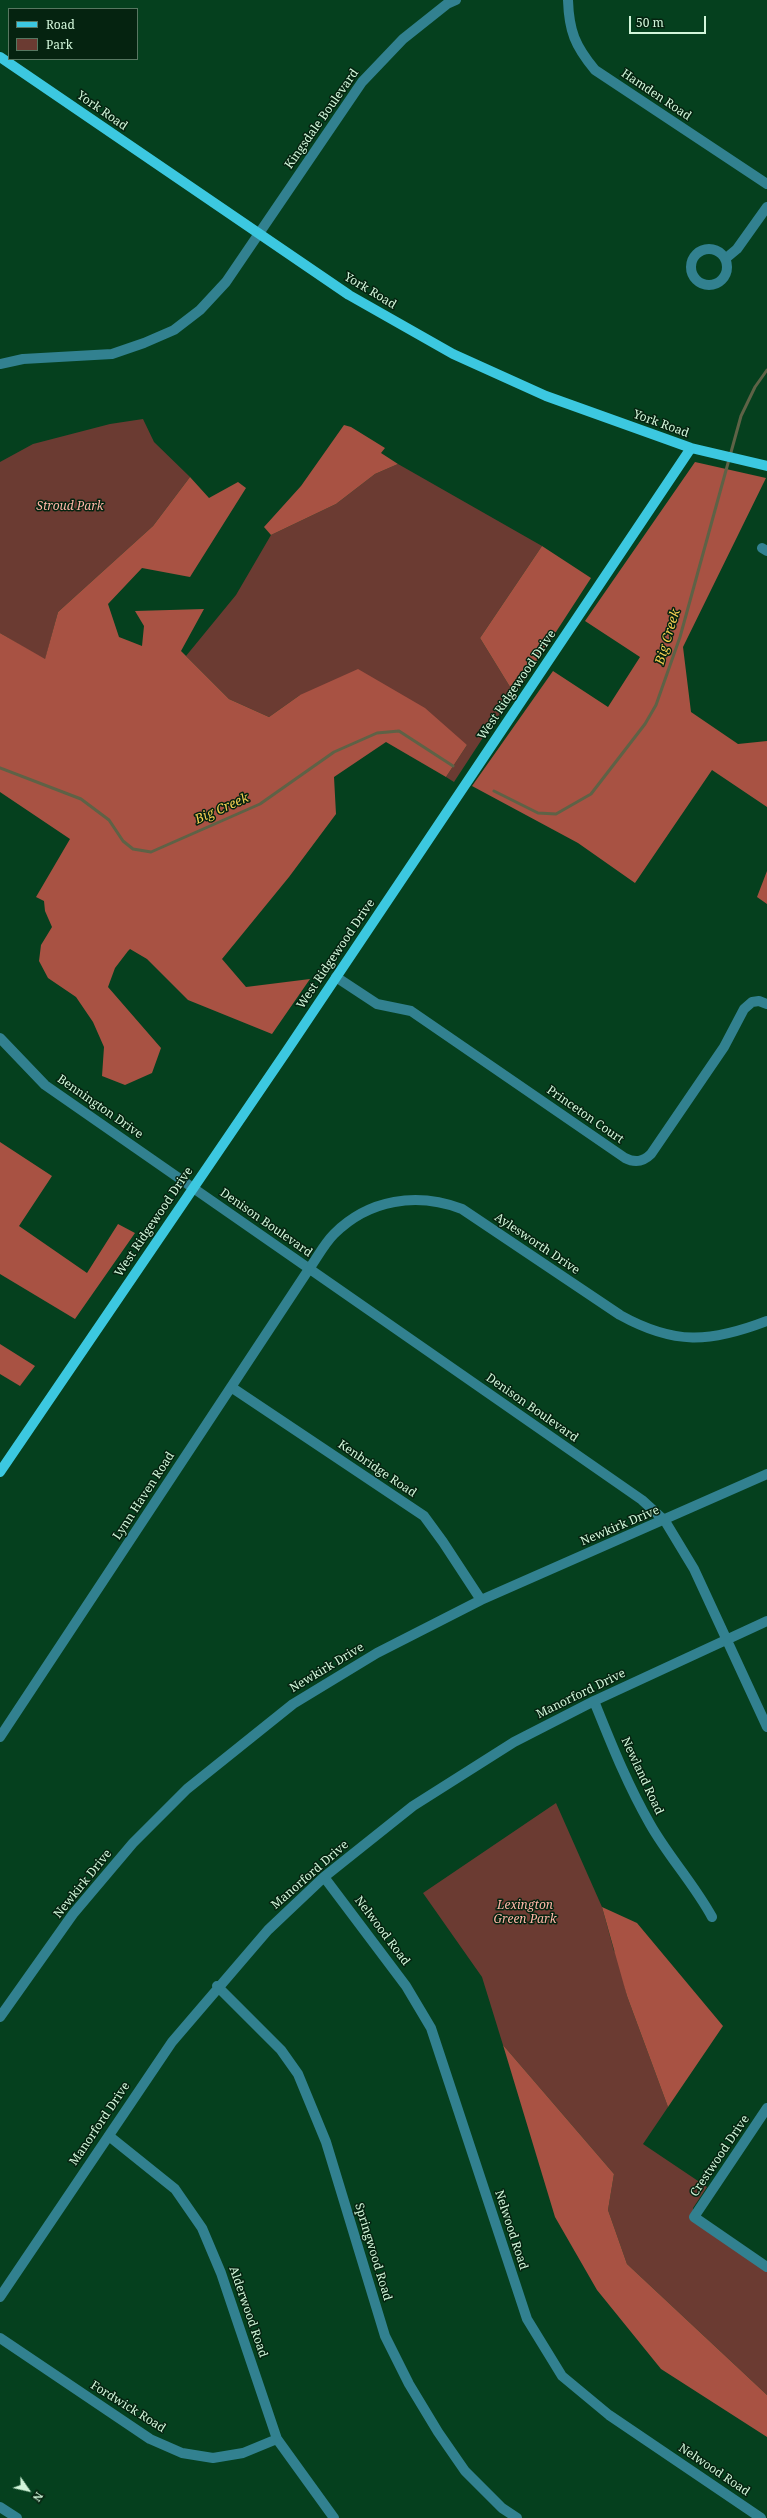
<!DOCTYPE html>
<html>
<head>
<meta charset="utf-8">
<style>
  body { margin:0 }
  #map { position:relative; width:767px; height:2518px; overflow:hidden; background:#05401e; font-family:"Noto Serif",serif }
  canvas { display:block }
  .legend { position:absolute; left:8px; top:8px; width:130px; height:52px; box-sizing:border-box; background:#052310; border:1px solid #577761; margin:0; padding:5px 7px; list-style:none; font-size:12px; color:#d2f6da }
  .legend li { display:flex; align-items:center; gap:8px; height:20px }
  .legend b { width:20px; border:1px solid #577761 }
  .north { position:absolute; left:8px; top:2470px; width:40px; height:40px; -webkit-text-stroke:3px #052310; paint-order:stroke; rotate:124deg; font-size:11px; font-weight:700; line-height:16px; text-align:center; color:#d2f6da }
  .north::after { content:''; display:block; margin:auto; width:14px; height:18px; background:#d2f6da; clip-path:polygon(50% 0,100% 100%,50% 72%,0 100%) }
  .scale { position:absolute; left:629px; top:16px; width:77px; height:18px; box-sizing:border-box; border:2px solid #d2f6da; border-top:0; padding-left:5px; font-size:12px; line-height:14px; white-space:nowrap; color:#d2f6da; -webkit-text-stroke:3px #052310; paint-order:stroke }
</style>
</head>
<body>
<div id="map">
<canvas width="767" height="2518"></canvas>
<ul class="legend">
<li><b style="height:5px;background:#3cc8e0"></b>Road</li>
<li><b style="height:11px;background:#6b3b32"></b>Park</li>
</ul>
<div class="north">N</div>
<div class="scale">50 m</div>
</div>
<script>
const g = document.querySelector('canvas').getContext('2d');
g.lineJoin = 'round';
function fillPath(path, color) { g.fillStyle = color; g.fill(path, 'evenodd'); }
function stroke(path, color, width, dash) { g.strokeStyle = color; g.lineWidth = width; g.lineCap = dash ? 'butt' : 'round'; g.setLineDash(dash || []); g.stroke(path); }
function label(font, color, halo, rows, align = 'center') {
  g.font = font + ' "Noto Serif",serif'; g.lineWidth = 3; g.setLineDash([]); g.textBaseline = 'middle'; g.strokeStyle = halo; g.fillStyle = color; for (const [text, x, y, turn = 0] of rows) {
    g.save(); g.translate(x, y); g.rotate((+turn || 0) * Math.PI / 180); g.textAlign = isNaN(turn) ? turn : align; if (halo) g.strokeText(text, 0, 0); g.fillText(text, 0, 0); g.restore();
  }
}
fillPath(new Path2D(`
  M143 419 154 442 190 477 153 526 58 612 45 660 0 633V462L33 444 110 424Z
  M398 464 542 546 480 638 515 695 486 733 454 782 446 777 467 745 300 695 269 717 229 699 186 656 236 595 271 535 336 504 375 474Z
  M556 1803 602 1907 614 1951 617 1953 627 1996 668 2107 643 2144 707 2187 693 2208V2220L767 2271V2395L627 2264 608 2210 614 2174 503 2045 482 1977 423 1893Z`), '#6b3b32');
fillPath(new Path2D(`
  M344 425 351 427 385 448 381 453 398 464 375 474 336 504 271 535 264 527 301 486Z
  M695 462 766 478 683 647 691 712 738 744 767 741V807L712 770 635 883 578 843 472 786 553 671 608 707 640 657 585 621Z
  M190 477 209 498 238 482 246 488 190 577 142 568 108 604 119 637 142 646 144 626 135 611 204 609 181 651 229 699 269 717 300 695 358 669 425 708 467 745 446 777 386 742 334 777 336 814 289 877 222 959 246 987 310 979 272 1034 188 1000 147 959 130 949 128 951 115 968 108 987 161 1048 152 1073 125 1085 102 1076 104 1047 93 1022 76 997 48 978 39 961 41 945 52 927 45 911 44 901 36 897 70 839 0 792V633L45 659 58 612 153 526Z
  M542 546 591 578 515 695 480 638Z
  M767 871V904L757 897Z
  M0 1142 52 1176 19 1226 87 1273 118 1224 135 1233 75 1319 0 1274Z
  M0 1344 35 1366 20 1386 0 1374Z
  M602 1907 637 1923 723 2026 668 2107 627 1996Z
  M503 2045 614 2174 608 2210 627 2264 767 2395V2437L661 2369 597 2290 555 2217Z`), '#a85243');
stroke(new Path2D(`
  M0 768 81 799 109 820 123 841 133 849 151 852 260 804 334 752 377 733 399 731 453 766
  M494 791 538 813 556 814 591 794 645 724 656 705 680 637 741 416 755 387 767 370`), '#5e6246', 3);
stroke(new Path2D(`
  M568 0C569 31 575 46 595 70L767 184
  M691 267a18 18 0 1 1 36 0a18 18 0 1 1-36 0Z
  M725 259 737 249 767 207
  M0 364 23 359 112 354 144 343 174 330 200 310 226 282 362 82 403 39 447 4 456 0
  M762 548 767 551
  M336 977 377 1004 411 1011 625 1158C635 1163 643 1162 651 1154L724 1047 744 1009 752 1002 759 1001 767 1004
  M0 1038 45 1085 642 1500 665 1521 694 1569 767 1727
  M231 1387 424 1516 443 1542 481 1600
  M594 1701C611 1743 627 1784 650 1824 668 1856 694 1884 712 1917
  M0 1737 309 1269C317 1258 324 1244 334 1234 369 1199 417 1192 462 1209L620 1315C674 1345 710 1343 767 1321
  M324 1877 406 1986 431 2028 527 2319 562 2376 609 2415 761 2518
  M217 1986 281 2050 298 2074 326 2142 385 2336 409 2384 438 2432 465 2471 502 2508 517 2518
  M0 2017 73 1914 133 1843 187 1789 293 1704 377 1653 481 1600 767 1474
  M767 2108 694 2217 767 2267
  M109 2136 175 2189 202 2228 221 2273 277 2439 334 2518
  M0 2297 172 2042 268 1930 324 1877 413 1806 514 1742 594 1701 767 1621
  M0 2338 150 2439 182 2453 213 2458 243 2453 277 2439
  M0 2507 17 2518`), '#328190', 10);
stroke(new Path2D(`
  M0 57 349 295 453 354 546 396 666 439 691 448 767 466
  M0 1472 286 1052 691 448`), '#3cc8e0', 10);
label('12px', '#d2f6da', '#052310', [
  ["Hamden Road",656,95,34],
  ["York Road",102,111,35],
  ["Kingsdale Boulevard",322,119,-55],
  ["York Road",370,291,31],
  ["York Road",661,424,20],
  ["West Ridgewood Drive",517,685,-56],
  ["West Ridgewood Drive",336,954,-56],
  ["Bennington Drive",100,1107,35],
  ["Princeton Court",585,1115,35],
  ["West Ridgewood Drive",154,1222,-56],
  ["Denison Boulevard",266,1223,35],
  ["Aylesworth Drive",537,1244,34],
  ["Denison Boulevard",532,1408,35],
  ["Kenbridge Road",377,1469,34],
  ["Lynn Haven Road",144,1496,-57],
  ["Newkirk Drive",620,1526,-23],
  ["Newkirk Drive",327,1668,-31],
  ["Manorford Drive",581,1694,-26],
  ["Newland Road",642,1776,65],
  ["Manorford Drive",310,1875,-41],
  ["Newkirk Drive",83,1884,-51],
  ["Nelwood Road",382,1931,53],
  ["Manorford Drive",100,2124,-56],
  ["Crestwood Drive",720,2156,-56],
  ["Nelwood Road",511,2230,72],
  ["Springwood Road",373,2252,73],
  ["Alderwood Road",248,2312,71],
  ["Fordwick Road",128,2407,32],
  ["Nelwood Road",714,2470,34]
]);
label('italic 12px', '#ffb6a8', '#052310', [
  ["Stroud Park",70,507],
  ["Lexington",525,1906],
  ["Green Park",525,1920]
]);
label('italic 13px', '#f5ce52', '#052310', [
  ["Big Creek",668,637,-73],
  ["Big Creek",222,809,-24]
]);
</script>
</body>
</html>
